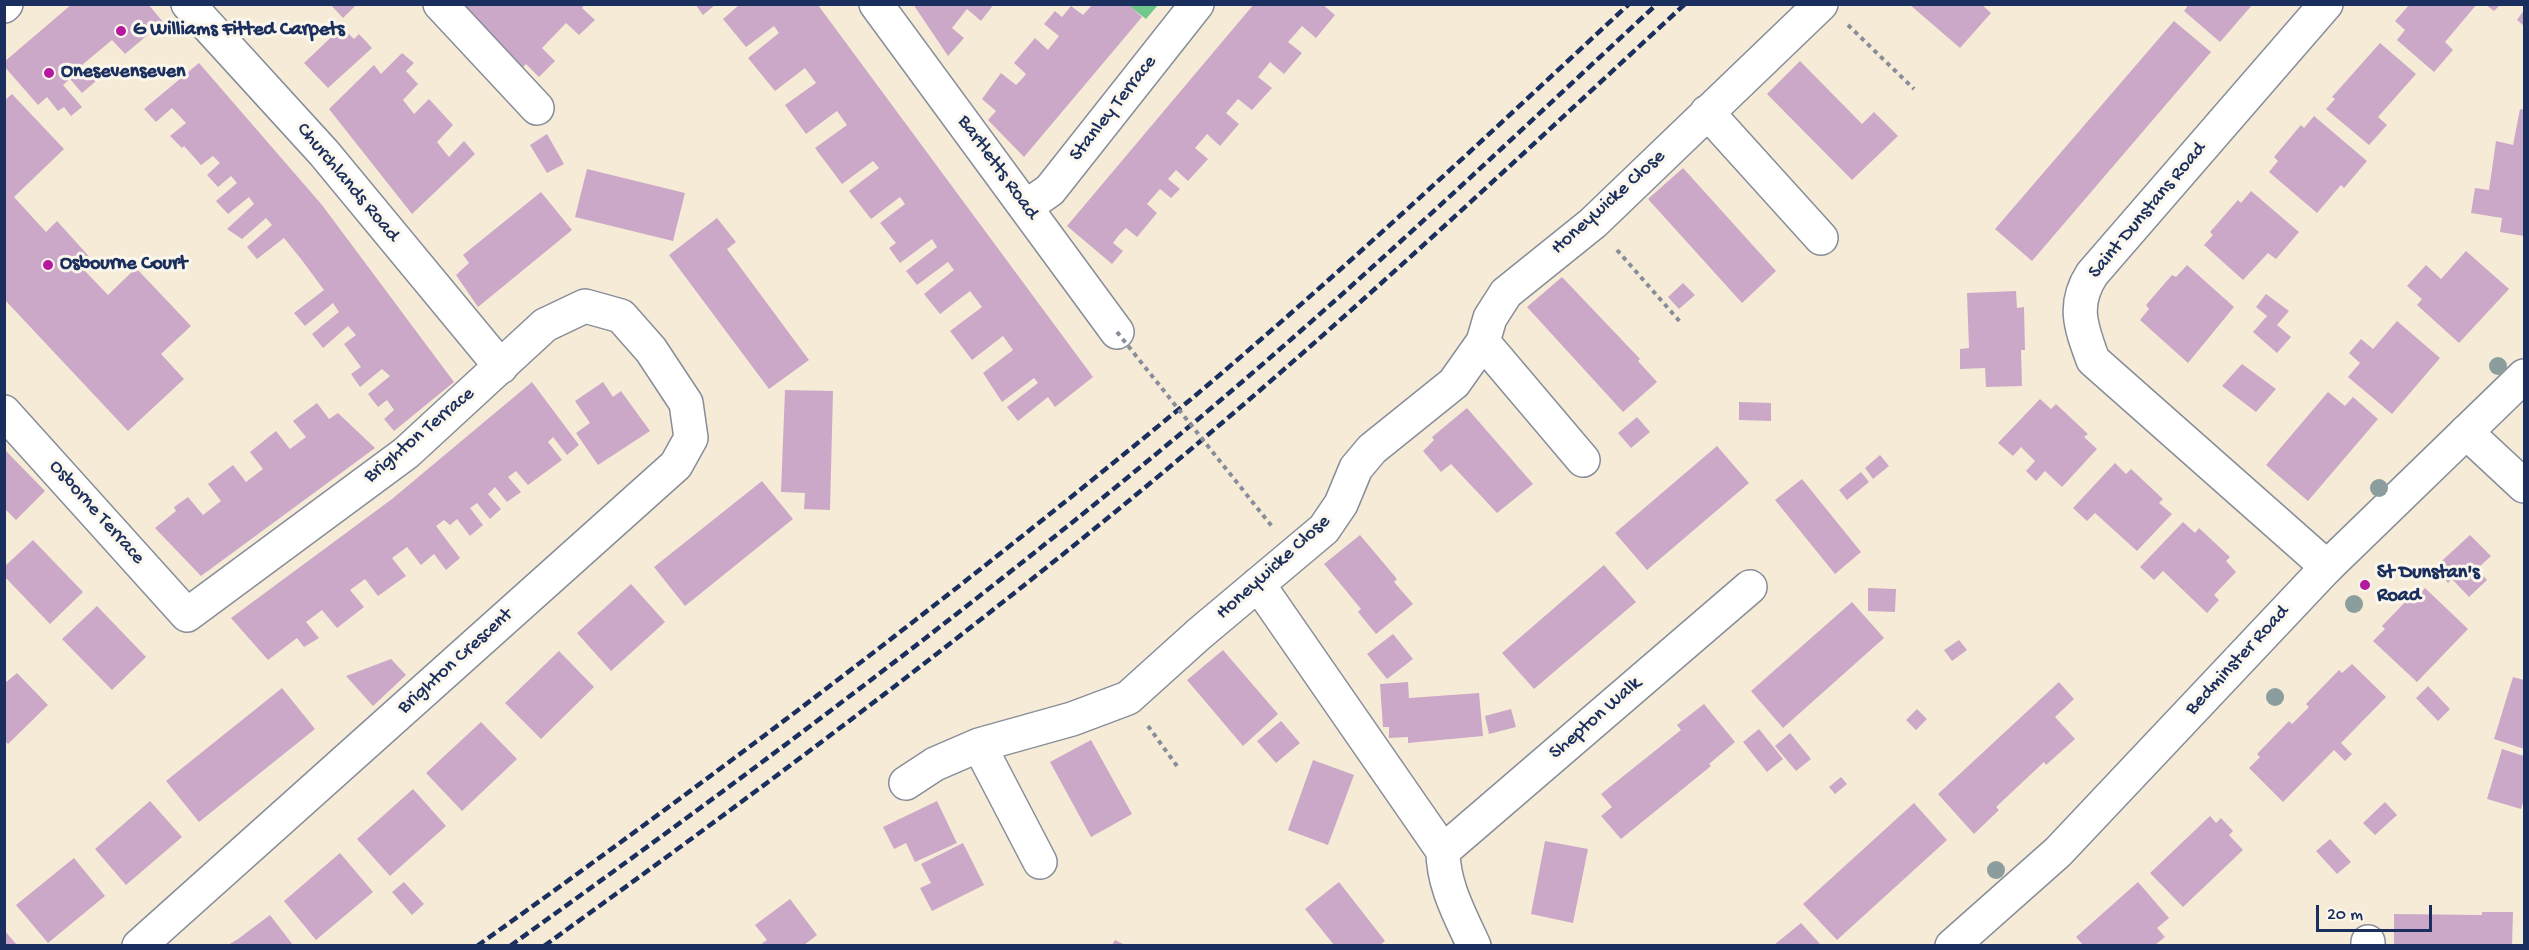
<!DOCTYPE html>
<html>
<head>
<meta charset="utf-8">
<style>
  body { margin:0 }
  #map { position:relative; width:2529px; height:950px; overflow:hidden; background:#f5ebd6; font-family:"Gochi Hand",sans-serif }
  canvas { display:block }
  .frame { position:absolute; inset:0; border:6px solid #1b2f5e; pointer-events:none }
  .scale { position:absolute; left:2316px; top:905px; width:116px; height:27px; box-sizing:border-box; border:3px solid #1b2f5e; border-top:0; padding-left:8px; font-size:18px; line-height:21px; white-space:nowrap; color:#1b2f5e; -webkit-text-stroke:4px #fbf7ec; paint-order:stroke }
</style>
</head>
<body>
<div id="map">
<canvas width="2529" height="950"></canvas>
<div class="frame"></div>
<div class="scale">20 m</div>
</div>
<script>
const g = document.querySelector('canvas').getContext('2d');
g.lineJoin = 'round';
function fillPath(path, color) { g.fillStyle = color; g.fill(path, 'evenodd'); }
function stroke(path, color, width, dash) { g.strokeStyle = color; g.lineWidth = width; g.lineCap = dash ? 'butt' : 'round'; g.setLineDash(dash || []); g.stroke(path); }
function label(font, color, halo, rows, align = 'center') {
  g.font = font + ' "Gochi Hand",sans-serif'; g.lineWidth = 6; g.setLineDash([]); g.textBaseline = 'middle'; g.strokeStyle = halo; g.fillStyle = color; for (const [text, x, y, turn = 0] of rows) {
    g.save(); g.translate(x, y); g.rotate((+turn || 0) * Math.PI / 180); g.textAlign = isNaN(turn) ? turn : align; if (halo) g.strokeText(text, 0, 0); g.fillText(text, 0, 0); g.restore();
  }
}
fillPath(new Path2D(`
  M1128 5H1158L1146 19Z`), '#72c88c');
fillPath(new Path2D(`
  M72 4H148L163 22 125 54 112 40 82 65 96 81 82 93 70 79 63 85 82 107 71 116 64 107 58 111 47 97 38 105 4 66V62Z
  M330 4H357L343 18Z
  M461 4H585L582 8 595 20 579 35 566 23 542 48 555 61 539 77 526 64 515 75Z
  M695 4H716L703 15Z
  M913 4H994L981 21 967 9 952 28 964 38 948 56Z
  M1093 4H1128L1142 17 1024 157 988 120 996 111 982 99 1001 73 1016 85 1021 80 1026 74 1014 63 1035 38 1048 50 1059 36 1044 24 1055 11 1062 17 1071 6 1083 15Z
  M1254 4H1322L1335 15 1316 38 1302 26 1296 33 1288 42 1302 53 1284 74 1270 62 1258 77 1272 88 1252 110 1238 99 1226 113 1239 124 1220 146 1207 134 1195 148 1208 159 1188 181 1176 170 1168 179 1180 189 1171 198 1160 189 1147 204 1157 213 1137 237 1126 228 1118 236 1113 243 1123 251 1112 264 1067 226Z
  M1909 4H1981L1991 13 1960 48Z
  M2189 4H2253L2220 42 2184 11Z
  M2410 4H2477L2445 42 2453 50 2434 72 2397 40 2405 30 2395 21Z
  M739 5H818L1093 377 1055 407 1048 397 1018 421 1007 407 1038 383 1034 378 1002 402 983 373 1013 350 1003 336 972 360 950 331 982 307 970 291 940 314 924 294 954 270 948 262 917 285 906 271 937 247 932 239 900 263 889 248 896 243 880 223 905 204 900 197 871 219 849 191 879 168 873 161 842 184 815 148 847 125 837 111 806 134 785 105 816 83 805 68 775 91 748 58 779 33 774 26 746 47 723 19Z
  M2486 5H2500L2494 11Z
  M2524 10V26L2517 20Z
  M2174 21 2211 52 2032 261 1995 229Z
  M342 27 354 39 359 34 372 48 328 88 304 63Z
  M2380 43 2416 74 2378 117 2387 125 2369 145 2326 109 2335 99 2332 97Z
  M402 53 414 63 406 71 418 84 403 100 414 114 429 99 453 125 437 142 449 157 464 141 475 154 412 214 329 109 374 65 381 74Z
  M1800 61 1862 124 1874 112 1898 136 1852 180 1767 94Z
  M199 63 322 205 454 382 394 431 384 419 394 410 387 400 378 407 368 394 390 376 382 369 360 387 351 374 361 367 344 344 356 335 348 326 323 348 312 334 339 312 333 303 305 326 294 313 324 290 301 259 284 238 257 259 247 247 272 225 266 218 242 239 227 229 254 204 249 197 228 214 216 201 237 183 231 176 218 187 207 175 220 163 213 156 201 165 184 146 182 148 170 136 186 123 172 108 156 122 144 109Z
  M12 94 64 149 14 197 46 232 57 221 94 262 85 271 108 295 136 268 191 326 161 354 184 379 128 431 4 299V101Z
  M2520 109 2524 110V236L2500 232 2502 218 2471 213 2475 188 2489 190 2496 141 2513 145Z
  M2314 116 2367 161 2344 188 2341 185 2317 213 2269 172 2278 161 2274 157 2301 125 2304 128Z
  M547 134 564 164 547 173 530 145Z
  M1683 168 1776 271 1742 303 1648 199Z
  M587 169 685 193 673 241 575 217Z
  M2251 191 2299 232 2276 259 2268 253 2243 280 2204 245 2213 235 2210 232 2238 200 2241 203Z
  M541 192 572 230 478 307 456 275 469 263 463 255Z
  M717 218 736 242 727 249 729 252 809 360 769 389 669 255Z
  M2466 251 2509 289 2459 343 2417 305 2422 299 2407 286 2426 265 2441 279Z
  M2187 265 2234 307 2188 363 2140 320 2149 309 2146 305 2172 275 2176 277Z
  M1562 277 1640 359 1638 361 1657 382 1623 412 1527 307Z
  M1683 283 1695 295 1679 309 1668 297Z
  M2016 291 2017 308 2024 307 2025 350H2021L2022 386 1986 387 1985 368 1960 369V349L1969 348 1967 293Z
  M2266 294 2289 311 2277 325 2291 337 2277 353 2253 332 2267 316 2256 307Z
  M2397 321 2440 358 2392 414 2348 377 2360 363 2349 353 2361 339 2373 349Z
  M2242 364 2276 389 2256 412 2222 386Z
  M532 382 579 445 567 455 553 437 548 442 562 460 528 485 516 471 508 477 521 492 507 502 495 487 488 494 501 509 490 519 477 503 470 508 483 525 470 536 457 519 450 525 444 520 436 526 460 558 446 570 434 554 421 565 407 547 392 558 406 576 378 596 365 579 350 590 364 607 337 628 322 610 306 622 319 638 304 647 297 638 268 660 231 618 392 499Z
  M603 382 613 397 621 391 650 431 598 465 576 433 590 423 575 401Z
  M785 390 833 391 830 510 804 509 805 493 781 492Z
  M2328 392 2345 406 2353 397 2378 419 2308 501 2266 465Z
  M2040 399 2051 409 2056 404 2088 434 2084 437 2097 449 2062 487 2045 471 2036 481 2026 471 2035 461 2021 447 2013 456 1998 443Z
  M1739 402 1771 403V421L1739 420Z
  M317 403 329 419 338 413 375 448 201 576 155 528 176 511 174 507 188 497 203 515 221 501 208 484 233 465 246 482 263 469 250 452 276 431 290 449 306 437 293 421Z
  M1467 408 1533 484 1497 513 1451 464 1441 472 1423 451 1434 440 1432 437Z
  M1637 417 1650 432 1631 448 1618 433Z
  M1717 446 1749 483 1647 570 1615 533Z
  M4 449 45 491 16 520 4 508Z
  M1880 455 1889 466 1873 479 1865 468Z
  M2115 463 2126 474 2131 469 2163 499 2159 503 2172 514 2137 551 2095 513 2087 521 2073 508Z
  M1861 472 1869 482 1847 500 1839 490Z
  M1802 479 1861 552 1835 574 1775 500Z
  M762 481 793 519 685 606 654 567Z
  M2183 522 2195 533 2199 528 2230 557 2226 561 2236 572 2214 595 2219 600 2207 613 2163 571 2154 580 2140 567Z
  M1360 535 1397 579 1394 582 1413 604 1376 634 1358 612 1361 609 1324 564Z
  M2470 535 2491 556 2477 569 2487 580 2469 597 2452 579 2448 583 2434 568Z
  M33 540 83 592 50 624 4 576V567Z
  M1604 565 1636 602 1534 689 1502 653Z
  M631 584 665 622 611 671 577 633Z
  M1868 588 1896 589 1895 612 1868 611Z
  M2425 588 2468 629 2417 682 2373 641 2385 629 2382 626 2411 596 2414 600Z
  M1852 602 1884 638 1783 728 1751 691Z
  M97 606 146 657 112 690 62 639Z
  M1393 634 1413 659 1387 679 1367 654Z
  M1959 640 1967 650 1952 661 1944 650Z
  M1223 650 1278 714 1243 746 1187 680Z
  M559 651 594 687 541 739 505 703Z
  M391 659 406 675 373 706 346 676Z
  M2352 664 2386 697 2341 743 2352 754 2345 761 2334 750 2283 802 2249 768 2260 757 2257 754 2289 721 2292 724 2309 707 2306 704 2339 670 2342 673Z
  M17 673 48 705 8 744 4 740V684Z
  M2513 677 2524 680V749L2494 739Z
  M1408 682 1409 698 1479 693 1483 736 1408 743V737L1389 738V727H1383L1380 684Z
  M2059 682 2074 699 2055 717 2075 739 2046 765 2044 762 1996 807 1999 810 1974 834 1938 794Z
  M2428 686 2450 709 2438 721 2416 698Z
  M282 688 315 729 199 822 166 781Z
  M1704 704 1735 742 1709 764 1711 766 1621 839 1601 816 1612 807 1601 794 1681 730 1677 725Z
  M1511 709 1516 727 1489 734 1485 716Z
  M1917 709 1927 719 1916 730 1906 720Z
  M1281 721 1300 743 1276 763 1257 741Z
  M481 722 517 759 462 811 426 773Z
  M1759 729 1783 759 1767 772 1743 742Z
  M1790 733 1811 759 1796 771 1775 746Z
  M1091 740 1132 814 1091 837 1050 762Z
  M2502 749 2524 756V799L2521 809 2487 799Z
  M1313 760 1354 775 1328 845 1288 830Z
  M1841 777 1847 784 1835 794 1829 787Z
  M413 789 446 826 390 876 357 839Z
  M150 801 182 837 126 885 95 849Z
  M937 801 957 843 915 862 906 843 894 849 883 827Z
  M2385 802 2397 815 2375 835 2363 823Z
  M1914 803 1947 840 1837 940 1803 904Z
  M2210 816 2216 823 2221 818 2233 831 2229 835 2243 850 2183 907 2150 873Z
  M2330 839 2351 862 2337 874 2316 851Z
  M1545 841 1588 849 1573 923 1531 914Z
  M963 843 984 885 932 911 920 888 931 883 921 864Z
  M340 853 373 892 316 940 284 901Z
  M74 858 105 896 48 943 16 905Z
  M404 882 424 904 412 915 392 892Z
  M1339 882 1385 941 1380 945H1334L1305 909Z
  M2138 882 2169 918 2157 928 2165 937 2155 945H2083L2076 937Z
  M790 899 817 935 804 945H760L767 940 755 925Z
  M2482 912H2513L2512 945H2394V914L2482 915Z
  M270 915 293 945H228L238 939Z
  M1801 923 1821 945H1774Z
  M4 930 17 945H4Z
  M1115 940 1125 945H1112Z`), '#cca8c8');
const minor = new Path2D(`
  M188 4 324 153 501 367
  M440 4 537 108
  M876 4 1117 332
  M2326 4 2092 274C2072 305 2081 327 2093 360L2327 567
  M1707 112 1821 238
  M1026 207 1050 190 1197 4
  M1483 342 1583 460
  M4 412 187 615 406 453 545 325 585 306 621 316 651 350 686 403 691 438 676 465 139 946
  M2466 432 2524 486
  M1258 584 1443 851
  M979 745 1040 862
  M906 783 935 764 979 745 1072 719 1128 698 1199 634 1324 529 1341 504 1356 468 1372 449 1454 383 1483 342 1490 318 1506 293 1593 223 1821 4
  M2368 942V946
  M1474 946C1460 915 1443 885 1443 851L1750 587`);
const major = new Path2D(`
  M1952 946 2058 852 2327 567 2524 376`);
const highway = new Path2D(`
  M4 6 6 4`);
stroke(minor, '#888d9a', 36);
stroke(major, '#888d9a', 36);
stroke(highway, '#888d9a', 36);
stroke(new Path2D(`
  M1848 25 1914 89
  M1617 250 1682 324
  M1148 726 1177 766`), '#888d9a', 4, [4.5, 4.5]);
stroke(minor, '#fff', 33);
stroke(major, '#fff', 33);
stroke(highway, '#fff', 33);
stroke(new Path2D(`
  M477 946C721 772 959 591 1190 400 1341 273 1485 138 1629 4
  M510 946C746 777 980 602 1203 415 1359 284 1507 143 1657 4
  M544 946C773 781 1000 611 1216 428 1376 292 1530 147 1685 4`), '#1b2f5e', 4.5, [9, 4.5]);
stroke(new Path2D(`
  M1117 332 1274 529`), '#888d9a', 4, [4.5, 4.5]);
g.fillStyle = '#8b9d9c';
for (const [x, y] of [
  [2498,366],
  [2379,488],
  [2354,604],
  [2275,697],
  [1996,870]
]) { g.beginPath(); g.arc(x, y, 9, 0, 2 * Math.PI); g.fill(); }
for (const [x, y, r, color] of [
  [121,31,6,"#b5179e"],
  [49,73,6,"#b5179e"],
  [48,265,6,"#b5179e"],
  [2365,585,6,"#b5179e"]
]) { const dot = new Path2D(); dot.arc(x, y, r, 0, 2 * Math.PI); g.fillStyle = color; g.fill(dot); stroke(dot, '#fbf7ec', 2); }
label('bold 20px', '#1b2f5e', '#fbf7ec', [
  ["G Williams Fitted Carpets",133,31],
  ["Onesevenseven",61,73],
  ["Osbourne Court",60,265],
  ["St Dunstan's",2377,574],
  ["Road",2377,597]
], 'left');
label('20px', '#1b2f5e', '#fbf7ec', [
  ["Stanley Terrace",1114,109,-52],
  ["Bartletts Road",997,168,54],
  ["Churchlands Road",347,183,50],
  ["Honeywicke Close",1609,203,-42],
  ["Saint Dunstans Road",2148,211,-50],
  ["Brighton Terrace",420,436,-40],
  ["Osborne Terrace",96,513,48],
  ["Honeywicke Close",1274,568,-42],
  ["Bedminster Road",2238,661,-47],
  ["Brighton Crescent",456,662,-42],
  ["Shepton Walk",1596,719,-41]
]);
</script>
</body>
</html>
